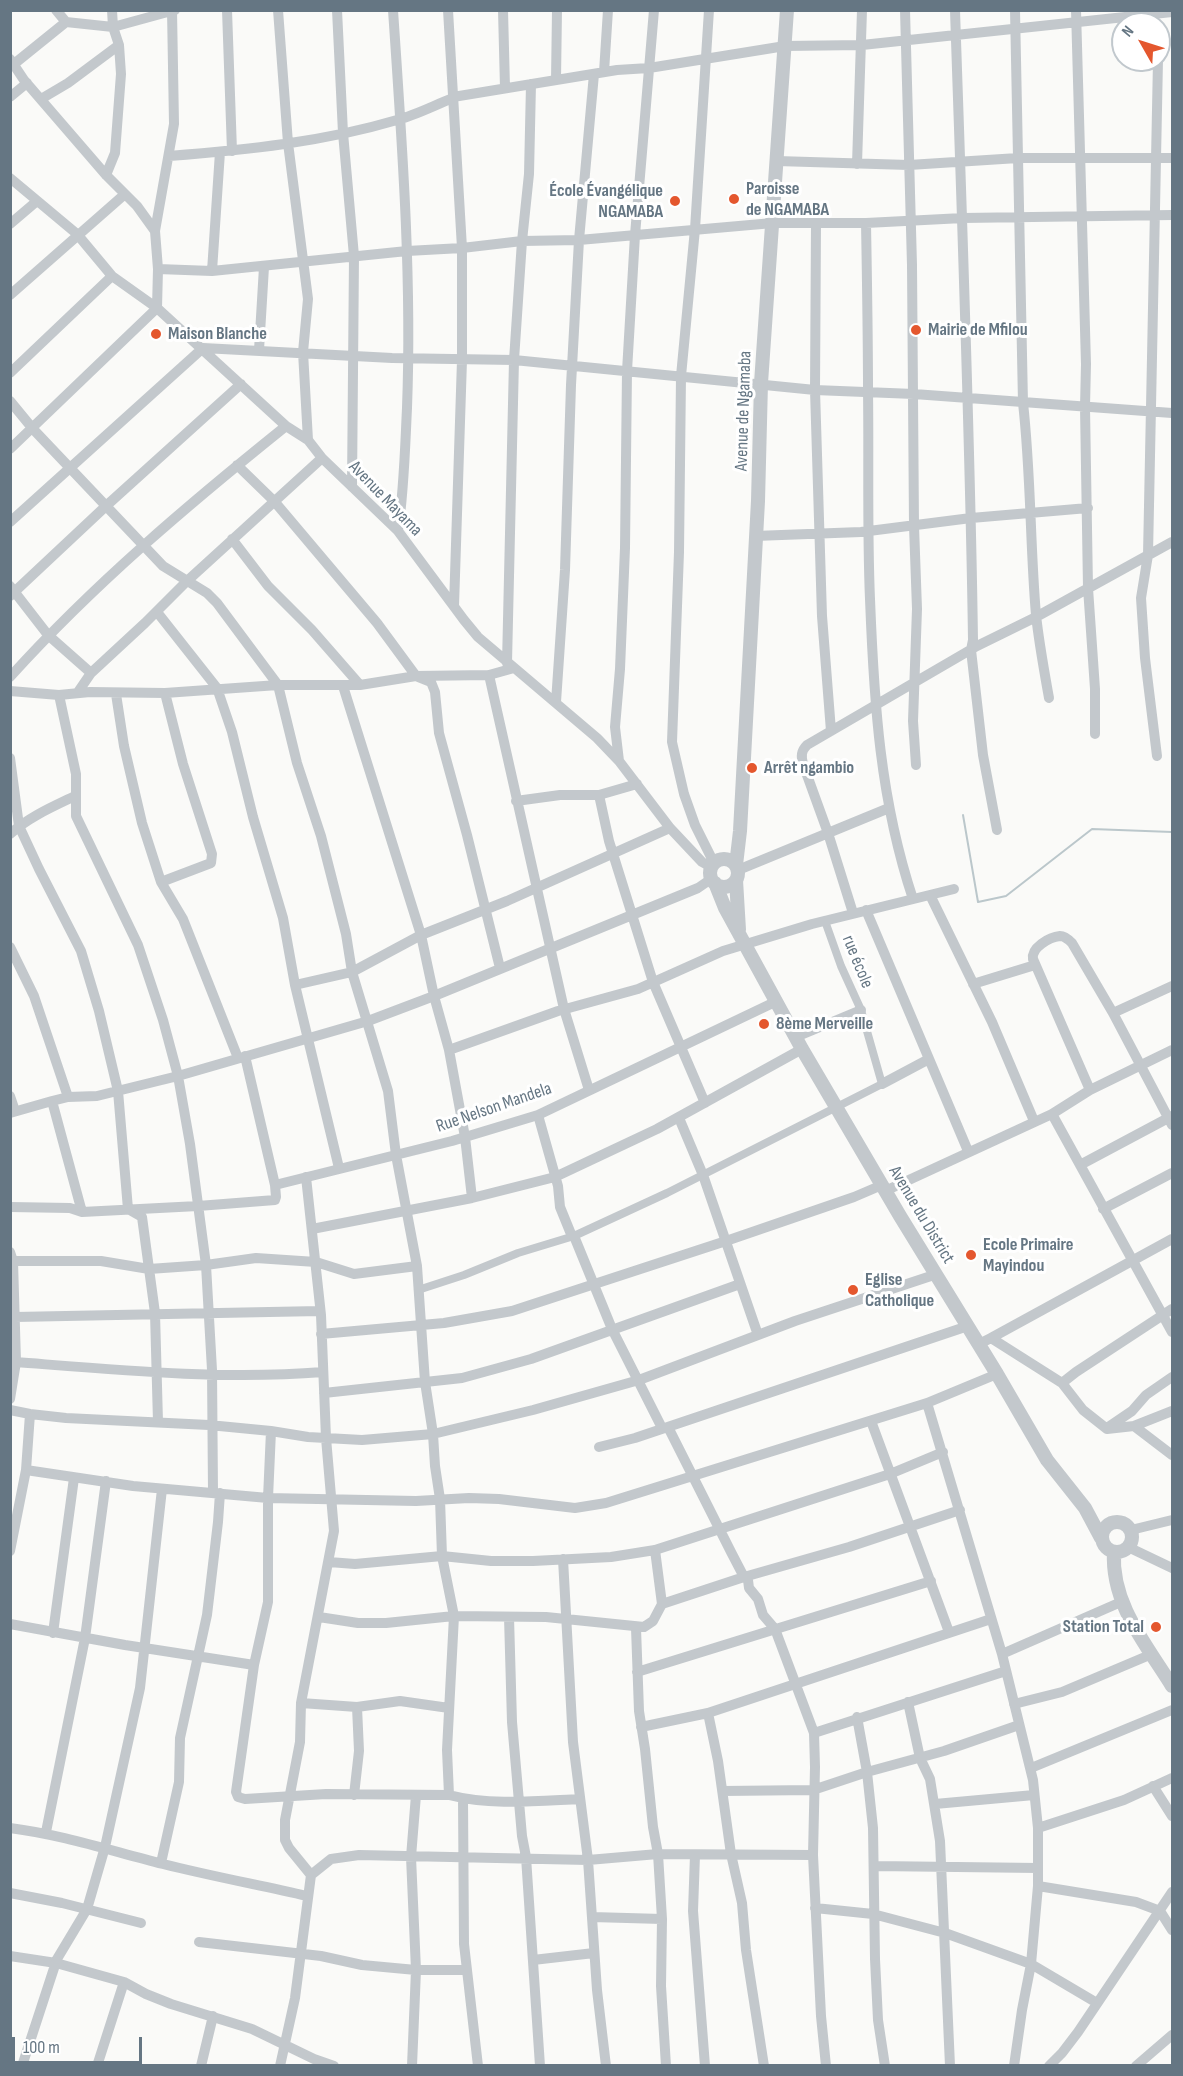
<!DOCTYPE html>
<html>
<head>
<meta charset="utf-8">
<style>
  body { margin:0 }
  #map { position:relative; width:1183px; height:2076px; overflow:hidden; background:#fafaf8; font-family:"Sofia Sans Condensed",sans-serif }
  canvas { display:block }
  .frame { position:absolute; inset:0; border:12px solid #657683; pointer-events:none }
  .north { position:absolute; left:1111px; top:12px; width:60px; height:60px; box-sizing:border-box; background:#fff; border:2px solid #c1c8cd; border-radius:50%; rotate:309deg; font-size:16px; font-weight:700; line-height:24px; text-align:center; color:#657683 }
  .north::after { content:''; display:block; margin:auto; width:21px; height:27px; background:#e4572e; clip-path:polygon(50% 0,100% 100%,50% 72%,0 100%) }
  .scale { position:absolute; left:12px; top:2037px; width:130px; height:27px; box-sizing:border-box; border:3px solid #657683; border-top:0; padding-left:8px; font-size:18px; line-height:21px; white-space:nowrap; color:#657683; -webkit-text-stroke:4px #fff; paint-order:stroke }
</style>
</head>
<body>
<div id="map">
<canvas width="1183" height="2076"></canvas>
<div class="frame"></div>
<div class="north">N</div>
<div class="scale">100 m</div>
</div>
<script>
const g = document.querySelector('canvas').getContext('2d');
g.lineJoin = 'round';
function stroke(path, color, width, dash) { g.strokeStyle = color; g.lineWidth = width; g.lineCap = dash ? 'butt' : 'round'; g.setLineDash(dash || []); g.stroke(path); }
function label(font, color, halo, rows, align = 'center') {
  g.font = font + ' "Sofia Sans Condensed",sans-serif'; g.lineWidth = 6; g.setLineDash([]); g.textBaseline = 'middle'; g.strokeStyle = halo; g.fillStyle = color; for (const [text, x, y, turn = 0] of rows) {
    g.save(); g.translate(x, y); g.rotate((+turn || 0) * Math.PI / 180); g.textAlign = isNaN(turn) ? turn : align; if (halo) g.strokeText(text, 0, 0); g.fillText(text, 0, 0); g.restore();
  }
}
stroke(new Path2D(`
  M963 815 978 902 1006 896 1092 829 1172 832`), '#bbc7cb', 2);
stroke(new Path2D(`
  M418 1290 464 1275 518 1253 574 1236 667 1193 882 1084 861 1010 841 966 825 921`), '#c3c8cc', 8);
stroke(new Path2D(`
  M56 10 66 22
  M227 10 232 151
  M278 10 288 143 308 299 303 352 308 440
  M337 10 343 133 354 256 352 487
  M393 10C402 143 412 276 407 408 405 449 404 491 398 531
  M448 10 462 248V360L454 606
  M503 10 505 88
  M709 10 695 229 681 376 679 552 672 742 684 794 695 825 714 863
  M905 10 912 265 914 526 917 609 913 721 916 765
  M955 10C962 220 970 430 973 640L971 650 983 755 997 830
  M1015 10 1023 403C1031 473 1030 545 1036 615 1039 643 1044 670 1049 698
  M1076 10 1086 364 1085 407 1088 588 1095 689V734
  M10 59 24 80 106 175 137 206 155 231 158 269 157 308 10 449
  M14 64 66 22 113 27 175 10
  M604 72 608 10
  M556 80 557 10
  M10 97 27 83
  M453 97 617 70 649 68 785 46 862 45 1172 12
  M41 99 68 83 119 45
  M169 156C246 150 323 142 397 120 416 115 435 105 453 98
  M777 161 909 165 1018 158H1172
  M857 164 862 10
  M106 175 115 153 121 74 119 45 113 27 112 10
  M10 178 77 234 112 276 157 308 286 426 308 440 322 458 398 531 464 620 478 637 597 738 619 761 670 828 702 862 711 867
  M866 223C867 279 868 335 868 391 869 460 867 530 870 599 874 703 880 800 913 899
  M10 224 37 201
  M816 224 815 390 822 616 831 731
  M155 231 174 124 172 10
  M158 269 212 271 407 251 462 248 522 241 579 240 773 223H866L963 218 1172 215
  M212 271 220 152
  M10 295 125 194
  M259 350 264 267
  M10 373 112 276
  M10 401 33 429 163 566 207 593 217 603 278 685 297 763 321 836 346 934 352 972 388 1091 396 1155 417 1266 425 1382 433 1434 435 1466 440 1499 442 1556 454 1616 447 1750 449 1795
  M237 465 274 501 377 623 416 676 431 682 435 692 439 733 467 835 500 968
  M10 522 203 348 392 358 514 360 815 390 914 394 1172 413
  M755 536 861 532 971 518 1088 508
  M232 539 268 586 312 630 360 685
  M10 586 48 635 91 673
  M10 596 106 506 241 384
  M157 612 217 688 232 732 253 817 283 918 295 985 339 1168
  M507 663 514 360 522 241 529 174 531 84
  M489 675 564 1009 589 1090
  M10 677C94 584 189 504 286 426
  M343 686 421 935 434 996 449 1050 465 1137 472 1198
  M10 691 59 695 90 692 165 693 278 685H360L416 676 489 675 514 668
  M78 692 91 673 145 623 186 582 322 458
  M116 694 124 746 142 823 161 882 183 919 238 1058
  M59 695 76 774V816L138 945 163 1020 178 1076 190 1144 206 1265 212 1370 213 1492
  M556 702 565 570 571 385 579 240 594 74
  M1157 756 1145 658 1141 598 1148 555 1158 60
  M10 758 19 826 39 869 81 951 99 1011 118 1091 128 1209 142 1217 155 1313 158 1422
  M619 761 615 727 620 669 625 548 627 371 635 235 654 10
  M599 795 609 841 653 982 705 1103
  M516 801 560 795H599L637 784
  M10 834C29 817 52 807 75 796
  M738 870 889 808
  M161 882 211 863 212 854 183 764 165 693
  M930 895 992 1022 1034 1121
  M866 910 968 1151
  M853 913 828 833 803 764C801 756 801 751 807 745L977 646 1036 617 1172 542
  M10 947 34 996 68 1097
  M973 984 1035 965
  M295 985 352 972 421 935 507 901 670 828
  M1113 1013 1172 986
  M796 1037 861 1010
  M449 1050 558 1011 638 989 723 951 812 924 954 889
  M882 1084 929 1059
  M1090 1090 1033 959C1031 948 1049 937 1060 936 1065 936 1069 940 1072 943L1113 1013 1172 1125
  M10 1096 15 1111
  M52 1101 82 1212
  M10 1113 52 1101 68 1097 97 1096 178 1076 368 1021 434 996 698 888 711 879
  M1052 1114 1172 1332
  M538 1115 558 1186 560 1207 571 1234 574 1236 612 1329 662 1428
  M679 1118 703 1175 758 1335
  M1080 1165 1172 1116
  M306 1177 321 1315 326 1438 334 1531 301 1703 300 1742 285 1820V1840L289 1848 311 1875
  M275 1185 452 1141 538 1115 777 1001
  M885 1191 1052 1114 1090 1090 1172 1050
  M10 1207 70 1208 82 1212 198 1206 275 1200 276 1197 275 1185 245 1056
  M1103 1209 1172 1173
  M312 1229 472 1198 555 1177 657 1129 802 1049
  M10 1252 13 1261 16 1362 10 1399
  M13 1261H101L149 1269 206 1265 256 1258 316 1262 354 1274 417 1266
  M15 1317 320 1311
  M321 1334 444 1323 512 1311 726 1241 854 1197 882 1185
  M991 1338 1172 1239
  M979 1344 991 1338 1062 1383 1083 1410 1107 1429 1134 1426 1172 1455
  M16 1362C118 1370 221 1380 323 1372
  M1062 1383 1076 1372 1172 1309
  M324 1393 462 1378 531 1359 740 1284
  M927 1403 1002 1654 1033 1780 1038 1828V1886L1031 1964 1022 2010 1014 2066
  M10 1410 30 1414 66 1418 209 1425 271 1431 308 1437 362 1440 433 1434 533 1410 639 1380 795 1321 937 1274
  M871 1421 949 1632
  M1134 1426 1172 1411
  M668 1427 731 1552 744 1577 748 1580 749 1588 758 1599 763 1615 775 1629 814 1733 815 1767 813 1855 821 2016 826 2066
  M1107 1428 1132 1411 1146 1395 1172 1377
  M271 1431 268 1498V1602L254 1665 236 1792 238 1797 245 1799 326 1794 449 1795C491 1806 537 1801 580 1799
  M599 1447 635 1438 968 1326
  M26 1470 133 1486 268 1498 416 1501 469 1498 499 1499 575 1508 606 1503 927 1403 997 1374
  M1131 1530 1172 1520
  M1128 1547 1172 1568
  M655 1550 662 1604
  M10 1551 26 1470 30 1414
  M563 1559 573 1742 588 1860 597 1990 606 2066
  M329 1562 355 1564 442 1556 491 1561H533L611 1557 655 1550 890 1474 943 1452
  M319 1617 358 1623H386L454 1616 546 1617 644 1627 653 1621 662 1604 744 1577 849 1547 960 1510
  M509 1617 512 1722 522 1836 526 1857 540 2066
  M10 1624 125 1645 254 1665
  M636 1628 639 1711 645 1749 653 1827 658 1854 662 1919 661 1986 666 2066
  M53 1633 74 1478
  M1002 1654 1121 1602
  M637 1672 931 1581
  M908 1702 920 1758 930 1779 940 1841 950 2066
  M301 1703 357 1707 400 1701 449 1708
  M1014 1704 1062 1692 1152 1654
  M708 1713 718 1761 731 1854 742 1903 746 1950 764 2066
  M857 1717 867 1772 873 1828 875 1959 878 2020 885 2066
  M641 1727 708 1713 991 1619
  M814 1733 1006 1671
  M1031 1768 1172 1710
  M1153 1786 1172 1816
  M723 1791 813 1790 867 1772 944 1751 1019 1725
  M354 1795 359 1751 357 1707
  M463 1799 464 1944 478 2066
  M935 1804 1034 1795
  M10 1828C64 1835 111 1851 163 1864 211 1876 259 1885 307 1896
  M1038 1828 1124 1800 1172 1778
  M46 1832 85 1638 106 1481
  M695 1855 693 1911 705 2066
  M161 1863 179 1782 180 1738 207 1615 218 1522 220 1493
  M875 1866 1038 1868
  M1038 1886 1136 1902 1160 1911 1172 1930
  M10 1893 62 1903 141 1923
  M815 1908 873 1914 945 1933 1031 1964 1097 2003
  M592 1917 662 1919
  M199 1942 321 1956 362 1965 416 1970H466
  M10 1956 56 1963 124 1982 146 1994 171 2004 252 2029 314 2059 334 2066
  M533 1960 594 1953
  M22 2066 57 1959 87 1909 105 1847 140 1688 162 1489
  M97 2066 124 1982
  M201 2066 213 2016
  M280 2066 295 1998 311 1875 331 1859 359 1855 588 1860 658 1854 813 1855
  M412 2066 416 1970 411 1857 416 1795
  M1049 2066 1062 2053 1078 2032 1172 1892
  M1136 2066 1172 2035`), '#c3c8cc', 10);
stroke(new Path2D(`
  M710 873a14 14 0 1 1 28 0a14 14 0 1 1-28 0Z
  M736 865 740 831 758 501 761 383 787 10
  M736 880 739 930
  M715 883 725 908 802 1049 900 1216 997 1374 1047 1460 1085 1508 1101 1538
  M1102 1537a15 15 0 1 1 30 0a15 15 0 1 1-30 0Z
  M1114 1552C1111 1604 1146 1644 1172 1686`), '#c3c8cc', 14);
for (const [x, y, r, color] of [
  [734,199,6,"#e4572e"],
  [675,201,6,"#e4572e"],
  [916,330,6,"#e4572e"],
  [156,334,6,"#e4572e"],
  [752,768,6,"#e4572e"],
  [764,1024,6,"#e4572e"],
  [971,1255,6,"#e4572e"],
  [853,1290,6,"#e4572e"],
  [1156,1627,6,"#e4572e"]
]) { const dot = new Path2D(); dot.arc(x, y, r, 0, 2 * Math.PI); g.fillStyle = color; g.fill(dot); stroke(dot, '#fff', 2); }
label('bold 18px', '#657683', '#fff', [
  ["Paroisse",746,189],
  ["de NGAMABA",746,210],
  ["École Évangélique",663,191,"right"],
  ["NGAMABA",663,212,"right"],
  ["Mairie de Mfilou",928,330],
  ["Maison Blanche",168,334],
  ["Arrêt ngambio",764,768],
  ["8ème Merveille",776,1024],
  ["Ecole Primaire",983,1245],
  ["Mayindou",983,1266],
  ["Eglise",865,1280],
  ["Catholique",865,1301],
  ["Station Total",1144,1627,"right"]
], 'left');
label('18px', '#657683', '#fff', [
  ["Avenue de Ngamaba",744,411,-88],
  ["Avenue Mayama",385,499,46],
  ["rue école",857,962,68],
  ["Rue Nelson Mandela",494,1108,-19],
  ["Avenue du District",921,1215,59]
]);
</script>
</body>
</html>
